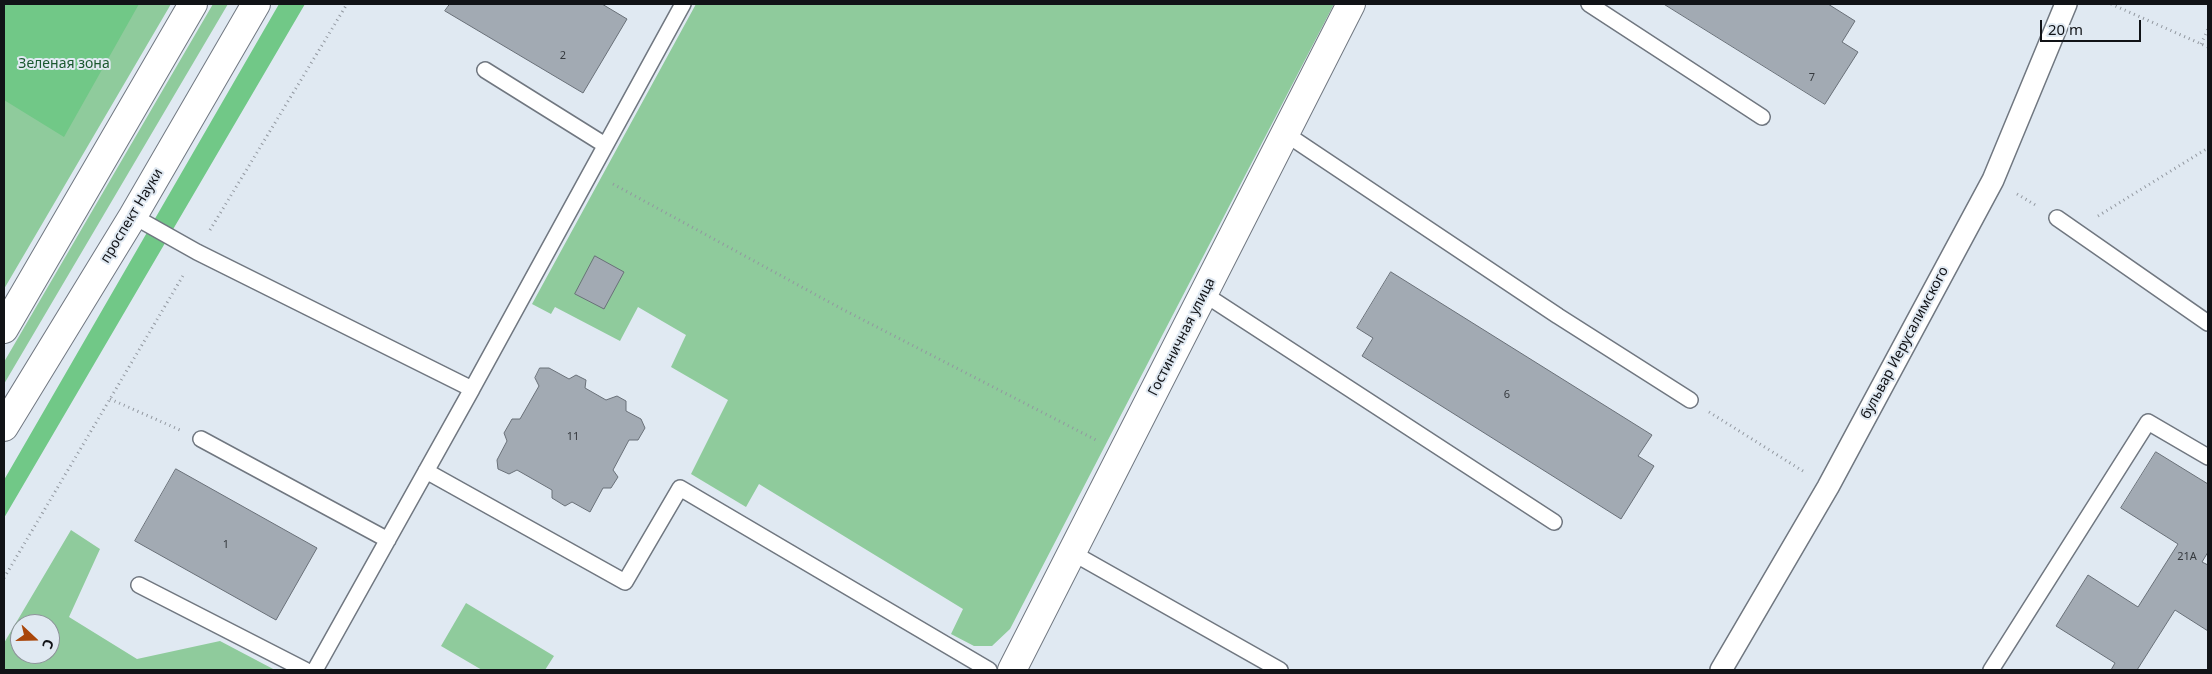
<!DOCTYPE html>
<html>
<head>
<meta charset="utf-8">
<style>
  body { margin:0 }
  #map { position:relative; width:2212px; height:674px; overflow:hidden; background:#e0e9f2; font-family:"Noto Sans",sans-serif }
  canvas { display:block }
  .frame { position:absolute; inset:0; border:5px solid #111317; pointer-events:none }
  .north { position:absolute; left:10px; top:614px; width:50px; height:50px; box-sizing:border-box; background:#e0e9f2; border:1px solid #8d939a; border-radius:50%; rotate:111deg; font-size:14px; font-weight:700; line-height:20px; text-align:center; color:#111317 }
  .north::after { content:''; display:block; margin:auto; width:18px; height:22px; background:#a9460a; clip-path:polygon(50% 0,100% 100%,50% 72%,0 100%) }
  .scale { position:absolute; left:2040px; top:20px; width:101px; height:22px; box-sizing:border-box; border:2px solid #111317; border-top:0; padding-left:6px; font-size:15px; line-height:18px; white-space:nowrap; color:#111317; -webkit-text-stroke:4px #e0e9f2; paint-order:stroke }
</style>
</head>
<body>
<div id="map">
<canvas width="2212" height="674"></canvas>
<div class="frame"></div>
<div class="north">С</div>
<div class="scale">20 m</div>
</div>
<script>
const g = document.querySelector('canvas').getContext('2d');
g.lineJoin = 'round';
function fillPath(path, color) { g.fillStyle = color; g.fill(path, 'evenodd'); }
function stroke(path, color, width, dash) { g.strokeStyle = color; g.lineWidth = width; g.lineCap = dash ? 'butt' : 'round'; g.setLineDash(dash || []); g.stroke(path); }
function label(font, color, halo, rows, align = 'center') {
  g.font = font + ' "Noto Sans",sans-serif'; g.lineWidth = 4; g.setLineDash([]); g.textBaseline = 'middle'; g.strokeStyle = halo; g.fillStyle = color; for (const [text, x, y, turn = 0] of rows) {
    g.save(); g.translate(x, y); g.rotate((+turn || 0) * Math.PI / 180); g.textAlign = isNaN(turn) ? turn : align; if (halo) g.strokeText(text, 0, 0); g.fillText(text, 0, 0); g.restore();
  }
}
fillPath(new Path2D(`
  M4 4H171L4 289Z
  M213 4H228L4 384V362Z
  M696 4H1334L1010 629 992 646H974L951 634 963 609 759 484 746 507 691 474 728 400 671 367 686 335 638 307 620 341 555 307 551 314 532 304Z
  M71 530 100 549 69 617 137 659 220 641 275 670H4V643ZM20 624H50V654H20Z
  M466 603 554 656 545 670H482L441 646Z`), '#8fcb9c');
fillPath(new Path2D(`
  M4 4H139L64 137 4 100Z
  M279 4H305L4 518V480Z`), '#71c887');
const building = new Path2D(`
  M450 4H602L627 19 583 93 445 11Z
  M1664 4H1828L1855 21 1842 42 1858 52 1825 104Z
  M595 256 624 272 604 309 575 294Z
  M1391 272 1652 435 1638 456 1654 466 1621 519 1362 356 1373 338 1357 328Z
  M540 368H549L569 379 576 375 586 380 585 388 606 400 617 396 626 401V411L641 419 645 428 638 440H629L613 470 618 477 611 488H603L590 512 572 502 565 506 552 498V490L517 470 509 474 498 469 497 460 507 441 504 433 512 419H520L539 386 535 378Z
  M2156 452 2208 484V552L2202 562 2208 565V631L2175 610 2137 670H2111L2115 663 2056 626 2088 575 2138 607 2178 544 2121 508Z
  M176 469 317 548 276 620 135 541Z`);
fillPath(building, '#a2aab3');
stroke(building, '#697078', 1);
const service = new Path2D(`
  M1589 4 1762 117
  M485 70 605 145
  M1286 134 1558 316 1690 400
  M133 216 197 252 472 389 683 4
  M2057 218 2208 323
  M1204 294 1554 522
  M201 439 388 540
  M426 471 625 582 680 488 989 670
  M1071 552 1280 670
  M139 585 305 670
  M315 670 472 389
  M1991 670 2148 422 2208 457`);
const pedestrian = new Path2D(`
  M1721 670 1828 487 1993 180 2066 4`);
const minor = new Path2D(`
  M1012 670 1351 4`);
const secondary = new Path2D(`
  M4 329 193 4
  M4 427 133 216 256 4`);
stroke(service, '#707780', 18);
stroke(pedestrian, '#707780', 24);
stroke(minor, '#707780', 30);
stroke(secondary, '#707780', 30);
stroke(new Path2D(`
  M2111 4 2208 47
  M2201 44 2208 29
  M613 184 842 309 1096 440
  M2017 194 2037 206
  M2098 216 2208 148
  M210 230 347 4
  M110 399 180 430
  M1709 412 1806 473
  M4 578 184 274`), '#9298a0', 3, [1, 4]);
stroke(service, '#fff', 15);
stroke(pedestrian, '#fff', 21);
stroke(minor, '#fff', 28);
stroke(secondary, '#fff', 28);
label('11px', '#35393e', null, [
  ["2",563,56],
  ["7",1812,78],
  ["6",1507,395],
  ["11",573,437],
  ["1",226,545],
  ["21А",2187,557]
]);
label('14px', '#1b5930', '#e0e9f2', [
  ["Зеленая зона",64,64]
]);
label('14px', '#111317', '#e0e9f2', [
  ["проспект Науки",132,216,-59],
  ["Гостиничная улица",1182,337,-63],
  ["бульвар Иерусалимского",1905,343,-62]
]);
</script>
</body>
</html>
